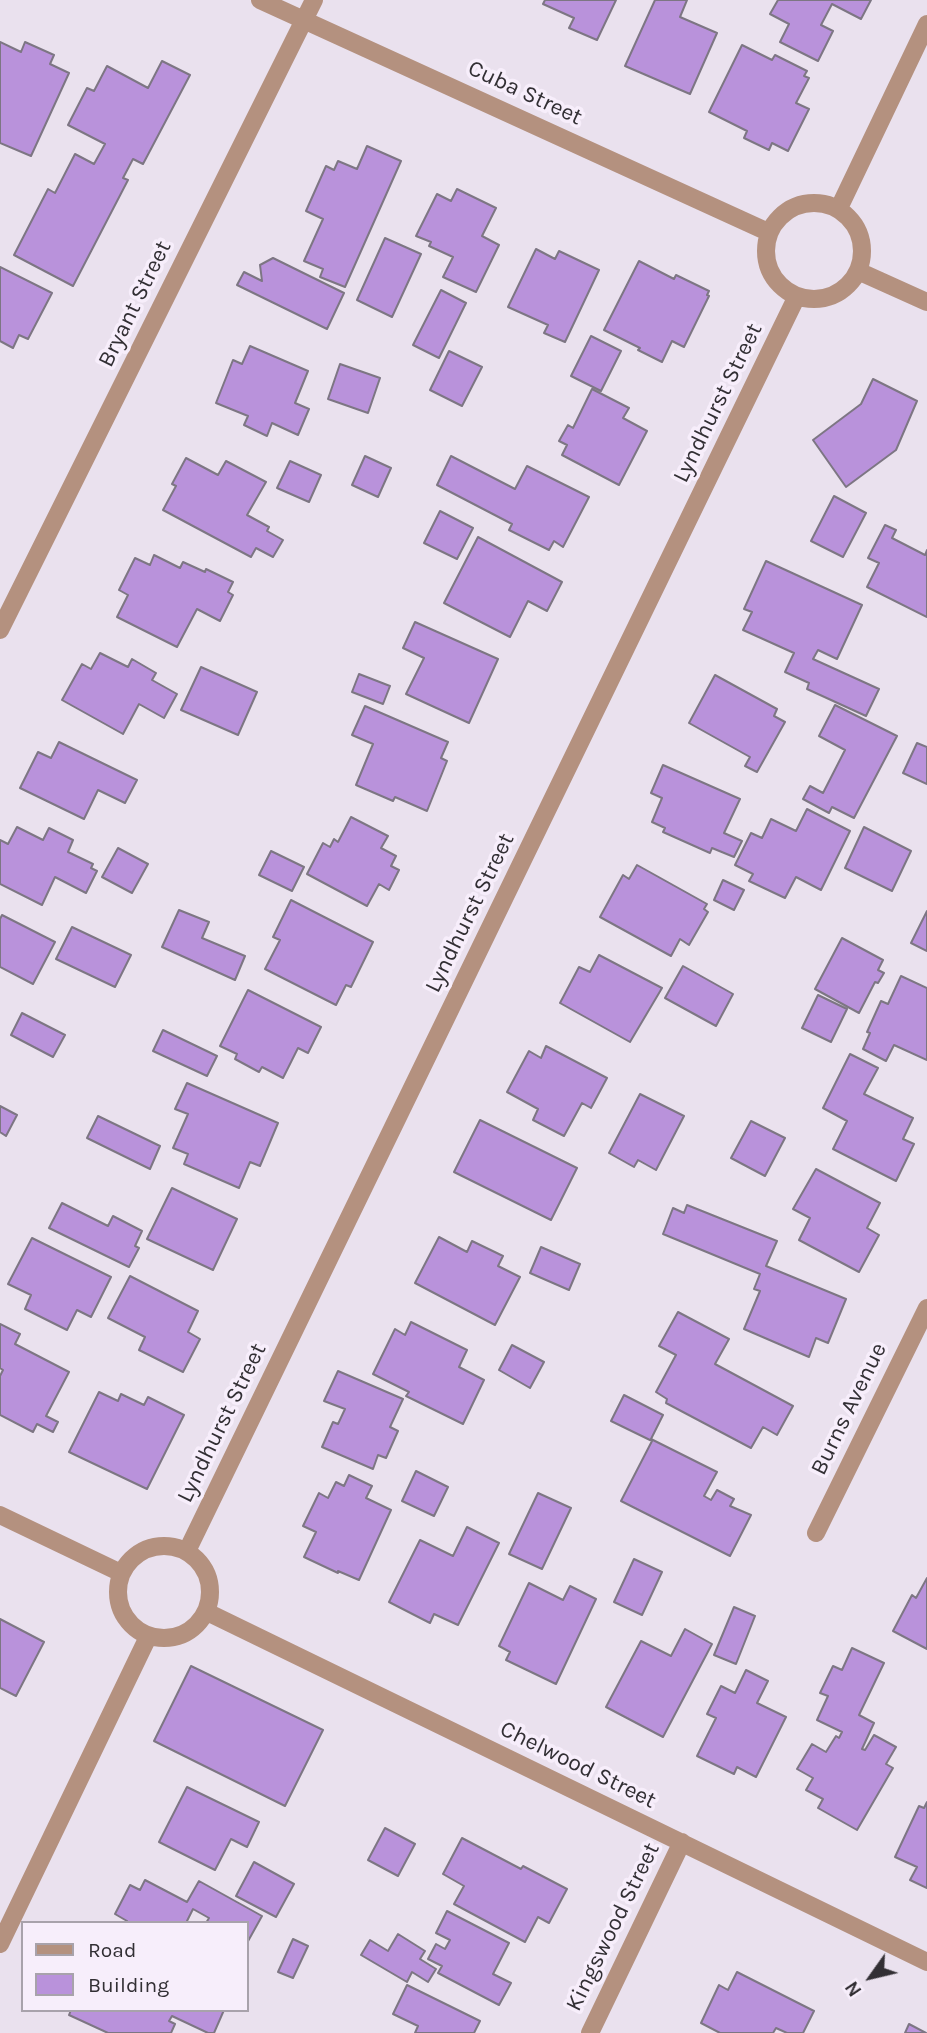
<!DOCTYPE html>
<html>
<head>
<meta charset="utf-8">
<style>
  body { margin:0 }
  #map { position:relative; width:927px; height:2033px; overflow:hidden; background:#eae1ee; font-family:Karla,sans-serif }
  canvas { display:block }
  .legend { position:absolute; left:21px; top:1921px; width:228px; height:91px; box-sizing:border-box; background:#f7eefb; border:2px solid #a8a2ab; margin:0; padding:9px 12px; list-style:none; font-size:21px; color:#322f34 }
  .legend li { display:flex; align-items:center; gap:14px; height:35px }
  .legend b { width:35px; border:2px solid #a8a2ab }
  .north { position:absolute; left:836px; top:1942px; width:70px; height:70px; -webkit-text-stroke:5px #f7eefb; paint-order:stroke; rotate:236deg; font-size:19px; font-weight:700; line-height:28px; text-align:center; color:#322f34 }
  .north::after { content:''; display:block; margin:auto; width:24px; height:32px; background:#322f34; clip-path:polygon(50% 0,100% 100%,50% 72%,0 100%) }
</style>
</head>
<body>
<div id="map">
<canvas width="927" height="2033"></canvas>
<ul class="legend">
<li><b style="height:9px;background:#b4917f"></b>Road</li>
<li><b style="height:19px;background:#b992db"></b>Building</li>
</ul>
<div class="north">N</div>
</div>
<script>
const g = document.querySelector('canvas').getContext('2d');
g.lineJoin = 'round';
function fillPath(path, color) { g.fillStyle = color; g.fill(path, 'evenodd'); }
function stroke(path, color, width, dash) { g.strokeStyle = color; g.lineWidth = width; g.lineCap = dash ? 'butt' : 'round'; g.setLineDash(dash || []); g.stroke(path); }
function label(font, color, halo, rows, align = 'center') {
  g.font = font + ' Karla,sans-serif'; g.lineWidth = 7; g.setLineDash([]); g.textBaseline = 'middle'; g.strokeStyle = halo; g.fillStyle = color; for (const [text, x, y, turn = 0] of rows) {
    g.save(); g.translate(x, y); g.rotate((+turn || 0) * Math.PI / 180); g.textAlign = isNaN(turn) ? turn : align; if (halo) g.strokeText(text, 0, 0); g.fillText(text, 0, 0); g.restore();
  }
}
const building = new Path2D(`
  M545 0H616L597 40 569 28 574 18 543 4Z
  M655 0H687L680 17 717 33 690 94 625 66Z
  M778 0H871L861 19 832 4 821 25 833 31 818 61 780 42 789 24 770 14Z
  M0 42 21 52 25 42 54 55 50 64 69 73 31 156 0 143Z
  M742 45 772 60 775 55 807 71 804 76 809 78 796 103 809 109 788 151 772 143 769 150 744 138 747 131 709 112Z
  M162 61 190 75 143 164 133 159 123 178 128 180 73 286 14 255 48 189 55 193 75 154 94 164 105 144 68 125 87 88 94 91 107 66 148 88Z
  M367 146 401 161 345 287 320 277 323 269 304 261 323 219 306 211 326 166 334 170 338 161 357 169Z
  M457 189 496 208 482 236 499 245 476 292 443 277 453 257 429 246 431 242 416 236 437 194 451 201Z
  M385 238 421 254 392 317 357 300Z
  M536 249 555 259 559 251 599 270 565 342 544 333 548 325 508 307Z
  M273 258 344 293 327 329 237 285 244 272 262 281 260 265Z
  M639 261 674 279 676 275 709 291 707 295 709 296 684 347 672 341 662 362 638 350 640 348 604 330Z
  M0 267 52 293 28 339 19 335 13 348 0 341Z
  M441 290 466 303 439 358 413 345Z
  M591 336 621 351 601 391 571 376Z
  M250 346 308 371 295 403 309 409 298 435 272 423 267 436 244 425 248 416 216 403 233 360 242 364Z
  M449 351 482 367 462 406 430 390Z
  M340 364 380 378 368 413 328 399Z
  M873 379 917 401 896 450 846 487 813 440 861 404Z
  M592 389 629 408 623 418 647 431 619 485 562 455 567 445 559 441 568 425 573 428Z
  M365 456 391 468 378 497 352 485Z
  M451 456 515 489 527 466 589 497 563 547 554 541 549 550 509 530 512 524 437 485Z
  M186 458 218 475 226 461 266 482 247 515 269 527 267 531 283 540 273 557 256 548 251 557 163 510 176 486 172 484Z
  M290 461 321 475 309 502 277 488Z
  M834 496 866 513 843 557 811 541Z
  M440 511 473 528 457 559 424 543Z
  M885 525 896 530 892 538 925 555 927 550V617L867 587 879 563 868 558Z
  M478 537 562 582 547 611 528 601 510 637 444 603Z
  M154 555 180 568 183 562 205 572 206 569 233 582 228 592 233 595 220 621 197 609 177 647 117 617 128 595 119 590 135 558 150 565Z
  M766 561 862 605 837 659 818 650 813 659 879 689 866 716 807 689 809 683 785 672 794 653 743 630 752 612 744 609Z
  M415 622 498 659 469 723 406 694 424 658 403 648Z
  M100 653 128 667 132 659 156 673 152 680 177 694 164 718 139 704 123 734 62 700 82 664 91 669Z
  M201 667 257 692 238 735 181 710Z
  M359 674 390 686 383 704 352 692Z
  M715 675 777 709 774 716 785 722 757 772 745 766 750 757 689 723Z
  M835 705 897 736 854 818 832 807 829 813 803 799 810 786 823 793 845 750 819 736Z
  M365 706 448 742 441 758 447 761 427 811 395 797 393 801 356 785 373 744 352 735Z
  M59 742 137 780 125 803 98 790 84 819 20 788 38 752 51 758Z
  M917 743 927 747V784L903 773Z
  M663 765 740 799 724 833 742 841 734 857 712 848 710 853 663 832 665 828 652 822 662 798 651 793Z
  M807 809 850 831 821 890 796 877 785 898 749 881 753 874 735 865 751 833 762 838 771 819 796 831Z
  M351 817 388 836 381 848 396 856 391 866 399 870 389 890 379 884 367 906 307 874 323 843 330 847 334 839 338 842Z
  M17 827 43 840 49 828 73 840 68 852 93 864 91 868 97 871 86 893 55 877 42 905 0 884V840L8 844Z
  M864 827 911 851 892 891 845 868Z
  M118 848 148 864 132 893 102 877Z
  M271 851 304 867 292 891 259 875Z
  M637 865 707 904 704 909 708 912 689 945 680 939 671 956 600 917 623 875 629 879Z
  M723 880 744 890 734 910 714 900Z
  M291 900 373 942 351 987 346 985 336 1005 265 969 280 940 273 937Z
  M179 910 209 922 202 938 245 956 235 980 162 947Z
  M927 911V951L911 943Z
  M2 915 55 942 33 984 0 967V919Z
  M72 927 131 955 115 987 56 959Z
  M842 938 883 960 878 970 884 973 878 983 875 982 859 1013 815 989Z
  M599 955 662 988 630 1042 560 1003 579 967 590 972Z
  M683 966 733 994 716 1026 665 998Z
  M901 976 927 988V1060L894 1045 886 1061 863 1049 870 1033 867 1032 881 1001 888 1004Z
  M248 990 321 1027 308 1053 298 1048 283 1078 262 1067 259 1072 235 1059 237 1054 220 1046Z
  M818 995 847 1009 831 1042 802 1028Z
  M22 1013 65 1035 53 1057 11 1035Z
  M163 1030 217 1056 207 1076 153 1051Z
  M546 1046 607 1078 591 1108 582 1103 564 1136 533 1120 538 1109 507 1092 529 1051 541 1058Z
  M850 1054 878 1068 864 1094 913 1118 903 1139 914 1144 896 1181 833 1149 847 1121 823 1108Z
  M187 1083 278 1123 260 1166 250 1162 239 1188 184 1164 188 1154 173 1148 188 1114 175 1109Z
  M640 1094 684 1116 656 1170 638 1160 634 1167 609 1153Z
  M0 1106 17 1115 6 1136 0 1132Z
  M98 1116 160 1146 150 1169 87 1138Z
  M480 1120 577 1168 551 1220 454 1172Z
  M751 1121 785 1138 765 1176 731 1158Z
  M816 1169 880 1203 867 1228 879 1235 859 1272 799 1240 810 1218 793 1209Z
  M172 1188 237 1219 213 1270 147 1239Z
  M62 1203 108 1226 113 1216 142 1231 135 1246 139 1248 129 1267 49 1228Z
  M687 1205 777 1241 766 1266 846 1299 828 1343 816 1338 809 1357 744 1329 760 1291 754 1289 760 1274 663 1234 673 1208 684 1213Z
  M439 1237 467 1252 472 1241 503 1256 498 1266 520 1277 495 1325 415 1283Z
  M32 1238 111 1277 91 1317 77 1310 67 1330 25 1309 31 1295 8 1284Z
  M541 1247 580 1264 569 1290 530 1273Z
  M130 1276 198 1311 188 1332 200 1339 183 1372 139 1350 145 1337 108 1318Z
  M678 1312 729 1339 715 1364 793 1406 777 1435 763 1427 751 1448 666 1403 667 1399 656 1392 676 1355 659 1346Z
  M411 1322 467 1350 459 1367 484 1380 463 1424 406 1396 409 1392 373 1374 395 1329 405 1335Z
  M0 1324 20 1334 15 1344 69 1372 46 1416 58 1422 53 1432 37 1424 33 1432 0 1415V1376L3 1370 0 1368Z
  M512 1345 544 1362 530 1388 499 1370Z
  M338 1371 403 1399 390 1427 398 1431 386 1458 378 1455 373 1469 322 1447 333 1422 338 1424 345 1409 324 1401Z
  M99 1392 118 1401 121 1394 144 1405 148 1397 184 1415 147 1489 69 1452Z
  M624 1395 663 1415 651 1439 717 1472 704 1496 711 1500 717 1490 734 1499 730 1506 751 1515 730 1556 621 1501 652 1441 611 1421Z
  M416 1471 448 1487 434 1516 402 1501Z
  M349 1475 372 1486 366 1498 391 1510 359 1580 338 1571V1573L304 1557 316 1532 303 1526 319 1493 328 1498 336 1482 344 1486Z
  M538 1493 571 1508 542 1569 509 1554Z
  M467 1527 499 1543 458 1625 434 1614 430 1623 389 1602 420 1540 453 1556Z
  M634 1559 662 1572 642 1615 614 1602Z
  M927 1578V1649L893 1631 912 1595 916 1598Z
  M529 1583 563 1600 570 1586 596 1599 556 1684 506 1660 510 1652 499 1646Z
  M734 1607 755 1616 736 1664 714 1655Z
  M0 1619 44 1642 16 1696 0 1688Z
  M685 1629 712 1644 663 1737 606 1707 641 1641 671 1656Z
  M852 1648 884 1663 859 1715 874 1723 862 1749 865 1750 874 1735 896 1747 886 1764 893 1768 857 1830 818 1808 823 1799 806 1790 813 1778 797 1769 812 1744 826 1752 836 1736 839 1738 842 1732 817 1720 828 1696 820 1693 833 1666 842 1670Z
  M191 1666 323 1730 285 1806 154 1741Z
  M746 1670 768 1681 757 1703 786 1717 756 1777 737 1767 734 1774 697 1756 716 1718 707 1714 721 1686 735 1693Z
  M187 1787 259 1822 247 1847 231 1839 215 1870 159 1842Z
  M927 1802V1888L910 1880 917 1867 895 1857 919 1806 924 1808Z
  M385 1828 415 1844 398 1876 368 1860Z
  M462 1838 521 1869 523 1866 567 1889 549 1923 538 1917 525 1942 454 1904 464 1886 443 1874Z
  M254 1862 294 1884 276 1917 236 1896Z
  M145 1880 187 1902 199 1881 262 1916 247 1943V1923H206L209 1918 193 1909 186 1923H125L127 1921 115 1914 130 1885 140 1890Z
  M447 1911 509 1943 493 1974 511 1983 499 2005 438 1973 442 1966 428 1959 436 1944 445 1949 450 1940 436 1933Z
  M398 1934 425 1951 420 1959 436 1969 428 1982 412 1972 407 1982 361 1955 370 1940 388 1951Z
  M293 1939 308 1946 293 1978 278 1972Z
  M737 1972 814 2011 803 2033H787L776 2028 773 2033H720L701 2023 719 1985 728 1990Z
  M407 1985 480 2021 474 2033H415L418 2026 393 2014Z
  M71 2010H224L214 2033H208L172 2016 169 2021 175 2024 171 2033H108L69 2015Z
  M909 2024 926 2033H905Z`);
fillPath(building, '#b992db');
stroke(building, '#7d7683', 2);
stroke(new Path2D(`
  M260 0 768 232
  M766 251a48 48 0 1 1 96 0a48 48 0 1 1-96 0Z
  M839 208 927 24
  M858 271 927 302
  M0 630 314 0
  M0 1515 121 1573
  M816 1533 927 1308
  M118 1592a46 46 0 1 1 92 0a46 46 0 1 1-92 0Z
  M187 1551 797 296
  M207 1612 927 1962
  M0 1944 148 1637
  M590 2033 682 1842`), '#b4917f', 18);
label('23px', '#322f34', '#f7eefb', [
  ["Cuba Street",525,93,25],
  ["Bryant Street",135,304,-64],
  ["Lyndhurst Street",718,403,-64],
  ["Lyndhurst Street",470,913,-64],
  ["Burns Avenue",849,1409,-64],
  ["Lyndhurst Street",222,1423,-64],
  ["Chelwood Street",578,1765,26],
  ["Kingswood Street",613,1927,-64]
]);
</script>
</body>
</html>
